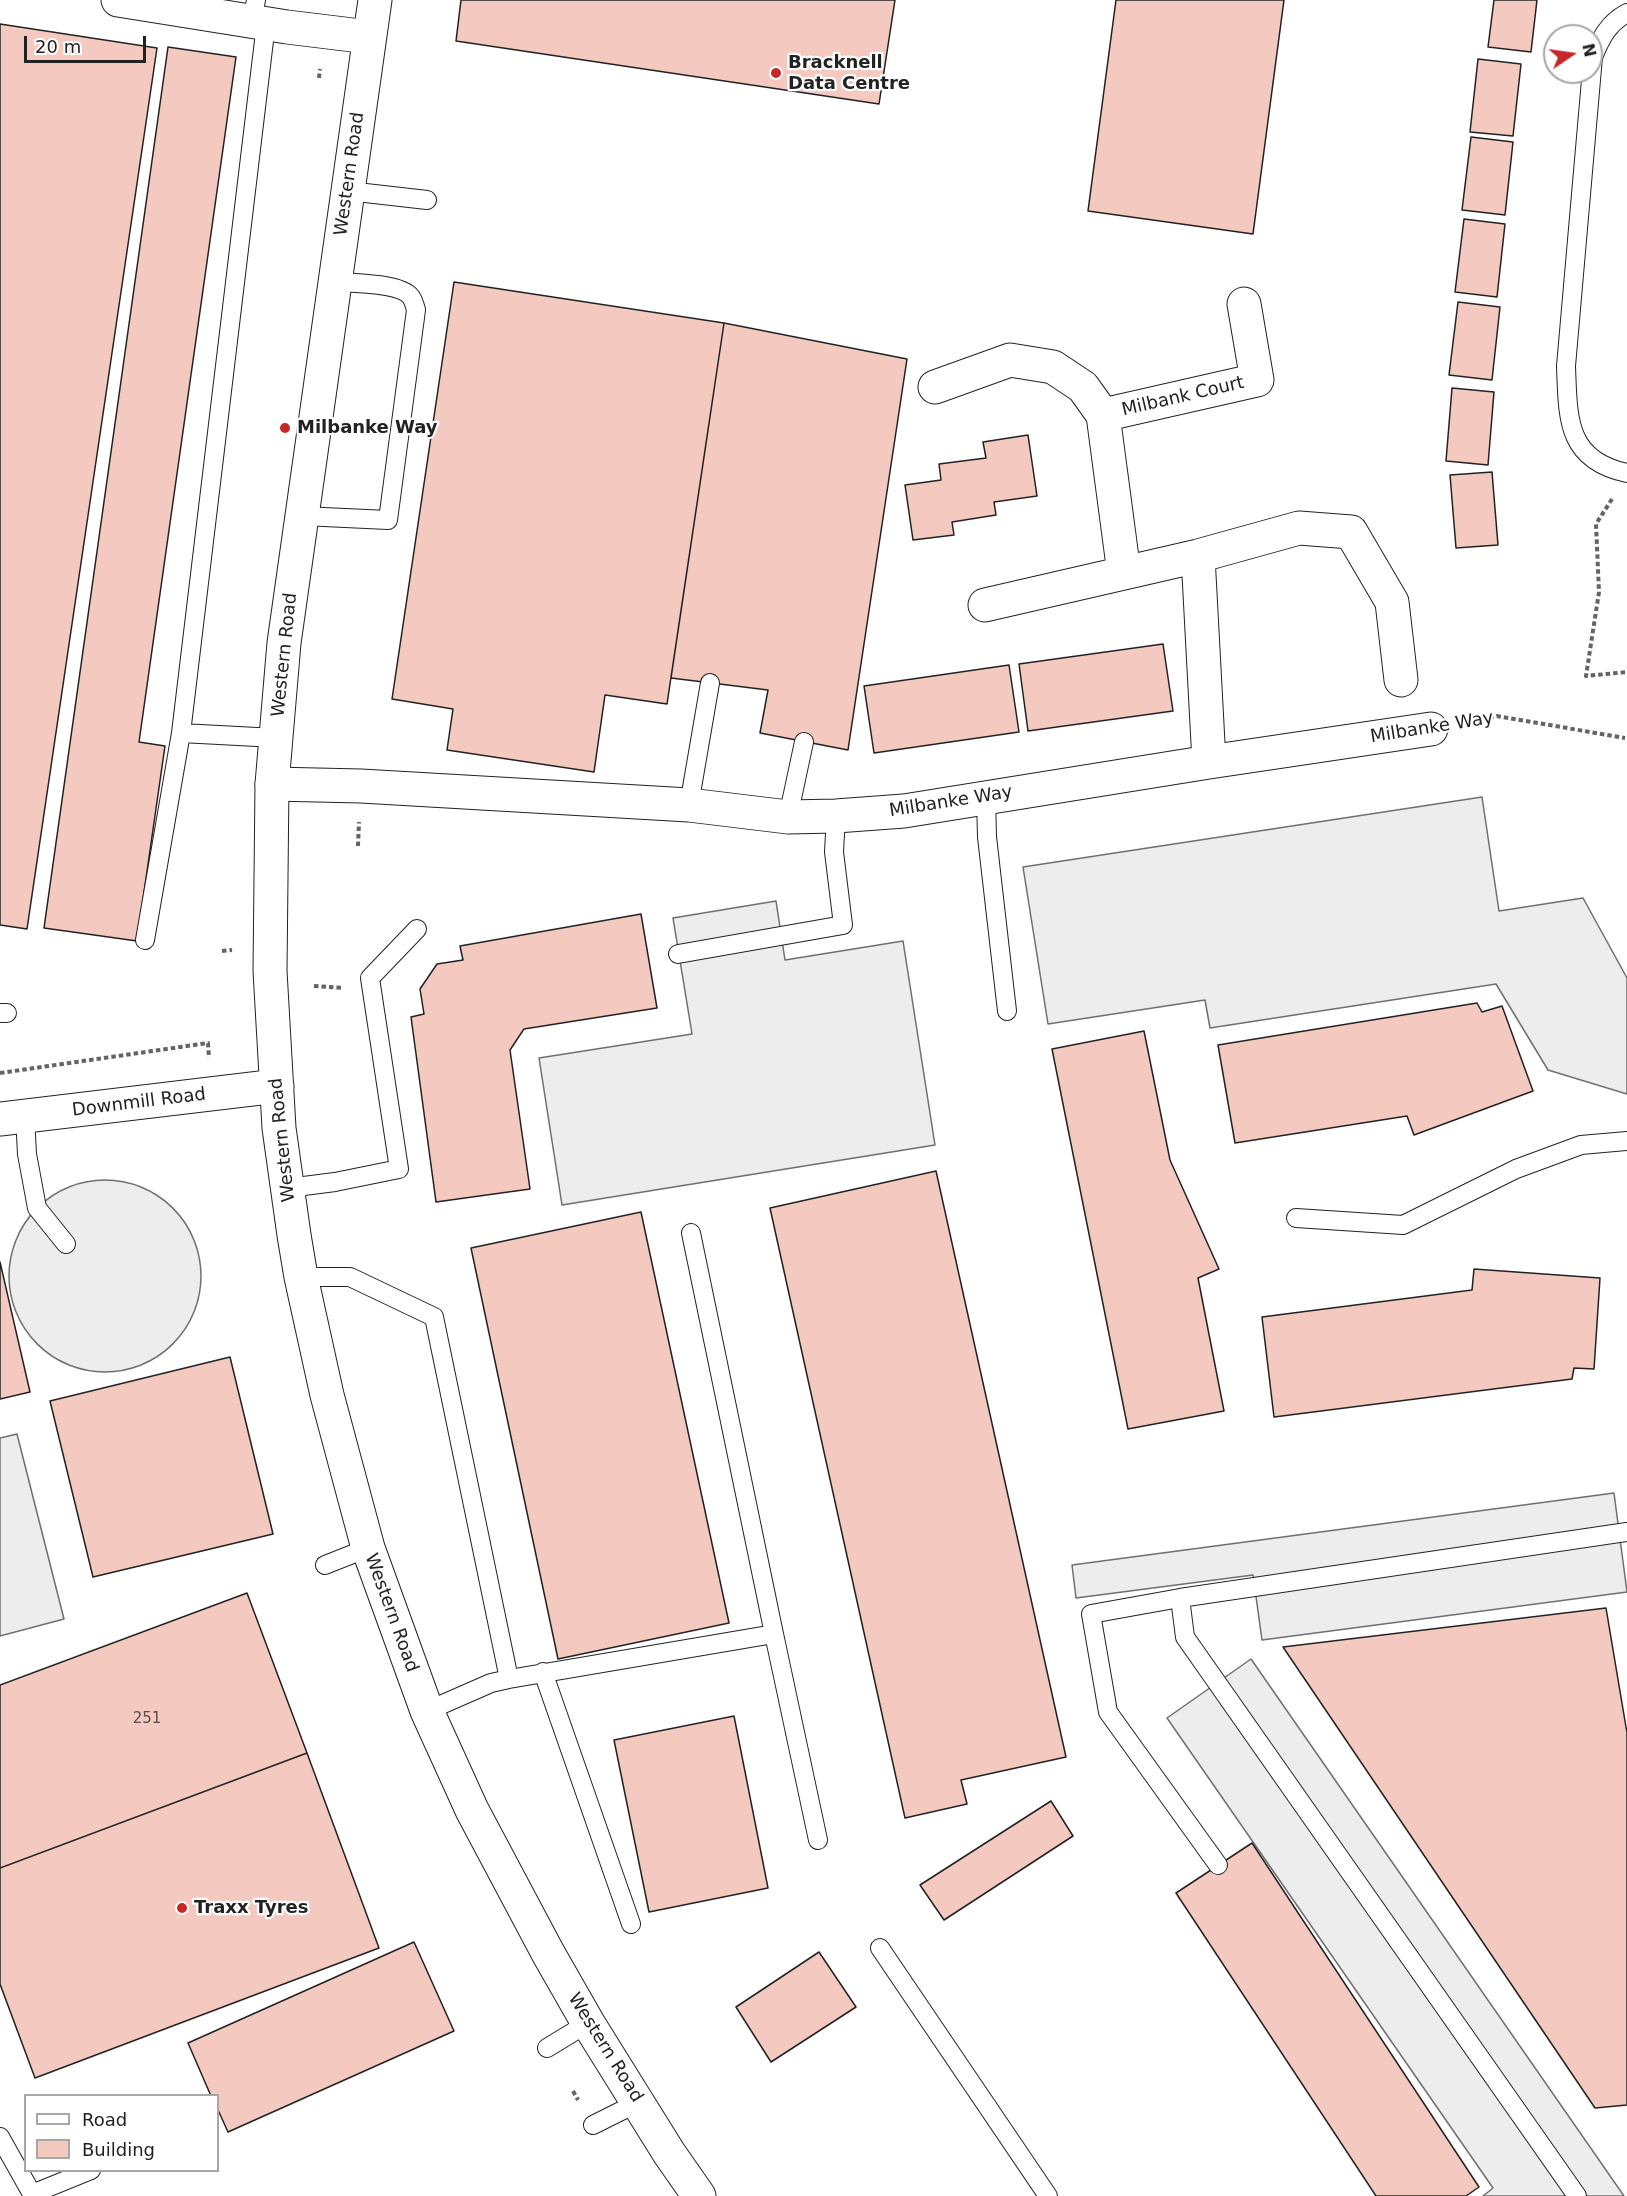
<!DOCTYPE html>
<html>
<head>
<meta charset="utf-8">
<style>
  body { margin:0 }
  #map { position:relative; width:1627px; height:2196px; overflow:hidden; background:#fff; font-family:"DejaVu Sans",sans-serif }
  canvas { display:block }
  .legend { position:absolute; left:24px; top:2094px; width:195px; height:78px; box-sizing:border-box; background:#fff; border:2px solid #a7a7a7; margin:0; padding:8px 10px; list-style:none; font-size:18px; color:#222 }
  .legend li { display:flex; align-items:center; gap:12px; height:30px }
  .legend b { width:30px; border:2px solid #a7a7a7 }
  .north { position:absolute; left:1543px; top:24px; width:60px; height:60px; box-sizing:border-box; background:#fff; border:2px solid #a7a7a7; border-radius:50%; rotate:77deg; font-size:16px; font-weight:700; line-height:24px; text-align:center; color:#222 }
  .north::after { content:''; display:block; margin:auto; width:21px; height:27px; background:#c62828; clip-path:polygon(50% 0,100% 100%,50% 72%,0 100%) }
  .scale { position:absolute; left:24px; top:36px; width:122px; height:27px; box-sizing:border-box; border:3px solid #222; border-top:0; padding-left:8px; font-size:18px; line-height:21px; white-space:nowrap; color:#222; -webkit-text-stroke:4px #fff; paint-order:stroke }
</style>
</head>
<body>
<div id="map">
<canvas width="1627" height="2196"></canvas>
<ul class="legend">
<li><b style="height:8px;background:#fff"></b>Road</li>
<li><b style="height:16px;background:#f3c9c0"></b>Building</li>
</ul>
<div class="north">N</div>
<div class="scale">20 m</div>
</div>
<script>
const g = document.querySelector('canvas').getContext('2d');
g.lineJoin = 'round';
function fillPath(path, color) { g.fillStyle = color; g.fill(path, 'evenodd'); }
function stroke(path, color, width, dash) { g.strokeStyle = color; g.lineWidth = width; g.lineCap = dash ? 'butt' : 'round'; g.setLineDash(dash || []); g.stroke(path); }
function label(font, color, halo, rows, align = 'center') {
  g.font = font + ' "DejaVu Sans",sans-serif'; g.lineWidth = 4.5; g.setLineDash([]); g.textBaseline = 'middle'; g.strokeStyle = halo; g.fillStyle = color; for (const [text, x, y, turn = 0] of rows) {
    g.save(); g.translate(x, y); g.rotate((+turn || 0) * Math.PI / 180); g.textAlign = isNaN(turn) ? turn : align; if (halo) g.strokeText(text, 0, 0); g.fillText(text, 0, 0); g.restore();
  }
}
const parking = new Path2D(`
  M1482 797 1499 911 1583 898 1627 978V1094L1548 1070 1496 984 1210 1028 1205 1000 1048 1024 1023 867Z
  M776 901 785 960 903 941 935 1145 562 1205 539 1058 692 1034 673 918Z
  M9 1276a96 96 0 1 1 192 0a96 96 0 1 1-192 0Z
  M17 1434 64 1619 0 1636V1438Z
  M1614 1493 1627 1592 1262 1640 1253 1575 1076 1598 1072 1565Z
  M1251 1659 1624 2196H1483L1493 2188 1167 1718Z`);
fillPath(parking, '#ededed');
stroke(parking, '#6f6f6f', 1.5);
const building = new Path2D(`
  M461 0H895L879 104 456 41Z
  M1116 0H1284L1253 234 1088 211Z
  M1494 0H1537L1531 52 1488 47Z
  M0 24 157 48 27 929 0 925Z
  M168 47 236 57 139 742 165 746 137 941 44 928Z
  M1478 59 1521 64 1513 136 1470 132Z
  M1471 137 1513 142 1505 215 1462 210Z
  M1464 219 1505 224 1497 297 1455 292Z
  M454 282 724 323 667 704 605 695 594 772 447 750 453 709 392 699Z
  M1458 302 1500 307 1492 380 1449 375Z
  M724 323 907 359 848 750 760 733 768 690 671 678Z
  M1452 388 1494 392 1488 465 1446 461Z
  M1028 435 1037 496 994 502 996 515 952 522 954 535 913 540 905 485 941 480 939 464 986 458 983 442Z
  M1492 472 1498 545 1456 548 1450 475Z
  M1163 644 1173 711 1028 731 1019 664Z
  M1009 665 1019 732 874 753 864 686Z
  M641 914 657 1008 524 1029 510 1050 530 1189 436 1202 411 1017 424 1014 420 989 437 964 463 960 460 946Z
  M1477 1003 1482 1012 1502 1006 1533 1091 1414 1135 1407 1116 1235 1143 1218 1045Z
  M1144 1031 1170 1160 1219 1269 1198 1278 1224 1411 1128 1429 1052 1049Z
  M936 1171 1066 1757 961 1780 967 1804 905 1818 770 1208Z
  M641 1212 729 1623 558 1659 471 1248Z
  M0 1262 30 1392 0 1399Z
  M1474 1269 1600 1278 1594 1369 1574 1368 1572 1379 1274 1417 1262 1317 1472 1290Z
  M230 1357 273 1534 93 1577 50 1401Z
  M247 1593 307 1753 0 1868V1685Z
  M1606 1608 1627 1733V2105L1595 2108 1283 1647Z
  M734 1716 768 1888 649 1912 614 1740Z
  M307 1753 379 1948 35 2078 0 1984V1868Z
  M1051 1801 1073 1836 944 1920 920 1885Z
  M1252 1843 1479 2187 1466 2196H1376L1176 1893Z
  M414 1942 454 2031 228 2132 218 2110V2096H211L188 2043Z
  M819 1952 856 2007 771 2062 736 2007Z`);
fillPath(building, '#f3c9c0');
stroke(building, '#222', 1.5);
const service = new Path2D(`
  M1627 13C1608 23 1601 38 1593 57L1566 366C1568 418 1566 460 1627 473
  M252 22 256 0
  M348 191 427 200
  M302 516 388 520 416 310C415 306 413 300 411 297 401 283 352 283 335 282
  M181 733 276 738
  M986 797 987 837 1007 1011
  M689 805 710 683
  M788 817 804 742
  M145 940 181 733 266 24
  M678 954 843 925 834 852 836 816
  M0 1013H7
  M25 1116 27 1154 37 1208 66 1244
  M288 1188 335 1182 399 1169 370 978 417 929
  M1296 1218 1403 1225 1516 1169 1581 1145 1627 1141
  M301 1277H350L434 1317 509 1679
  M325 1565 368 1548
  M1180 1598 1091 1614 1108 1712 1218 1865
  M774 1634 818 1840
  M543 1672 631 1924
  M427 1711 491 1683 509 1679 774 1634 691 1233
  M880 1948 1048 2196
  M547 2048 588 2023
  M593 2125 639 2102
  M0 2137 32 2194 91 2170
  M1577 2196 1185 1637 1180 1598 1627 1532`);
const minor = new Path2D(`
  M118 0 287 27 369 37
  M935 387 1010 360 1053 367 1083 387 1103 415 1124 573
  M1103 415 1257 380 1244 304
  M1198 556 1209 762
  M985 605 1198 556 1299 528 1351 532 1392 602 1401 680
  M272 784 361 786 689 805 788 817 836 816 904 811 1209 762 1431 729
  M0 1119 277 1086`);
const tertiary = new Path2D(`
  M375 0 284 643 272 784 270 971 279 1128 294 1235 301 1277 327 1395 368 1548 427 1711 472 1810 548 1953 588 2023 669 2153 699 2196`);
stroke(service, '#222', 20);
stroke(minor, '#222', 35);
stroke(tertiary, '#222', 35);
stroke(new Path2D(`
  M319 78 320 69
  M1612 499 1596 524 1599 592 1586 676 1627 672
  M1467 722 1497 716 1625 738
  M358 846 359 822
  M222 951 232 950
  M314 986 343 988
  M0 1073 208 1043 209 1058
  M573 2091 578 2100`), '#646464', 4, [4.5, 3]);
stroke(service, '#fff', 18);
stroke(minor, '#fff', 33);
stroke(tertiary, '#fff', 33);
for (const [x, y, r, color] of [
  [776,73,6,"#c62828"],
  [285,428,6,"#c62828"],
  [182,1908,6,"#c62828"]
]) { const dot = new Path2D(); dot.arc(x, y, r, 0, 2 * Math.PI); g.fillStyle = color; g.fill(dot); stroke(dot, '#fff', 2); }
label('15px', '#564c4a', null, [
  ["251",147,1719]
]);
label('bold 18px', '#222', '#fff', [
  ["Bracknell",788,63],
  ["Data Centre",788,84],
  ["Milbanke Way",297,428],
  ["Traxx Tyres",194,1908]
], 'left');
label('18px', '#222', '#fff', [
  ["Western Road",350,174,-82],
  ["Milbank Court",1183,397,-13],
  ["Western Road",285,655,-84],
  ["Milbanke Way",1432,728,-9],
  ["Milbanke Way",951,802,-9],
  ["Downmill Road",139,1103,-7],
  ["Western Road",283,1140,-96],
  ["Western Road",391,1613,70],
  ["Western Road",605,2048,58]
]);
</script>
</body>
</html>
